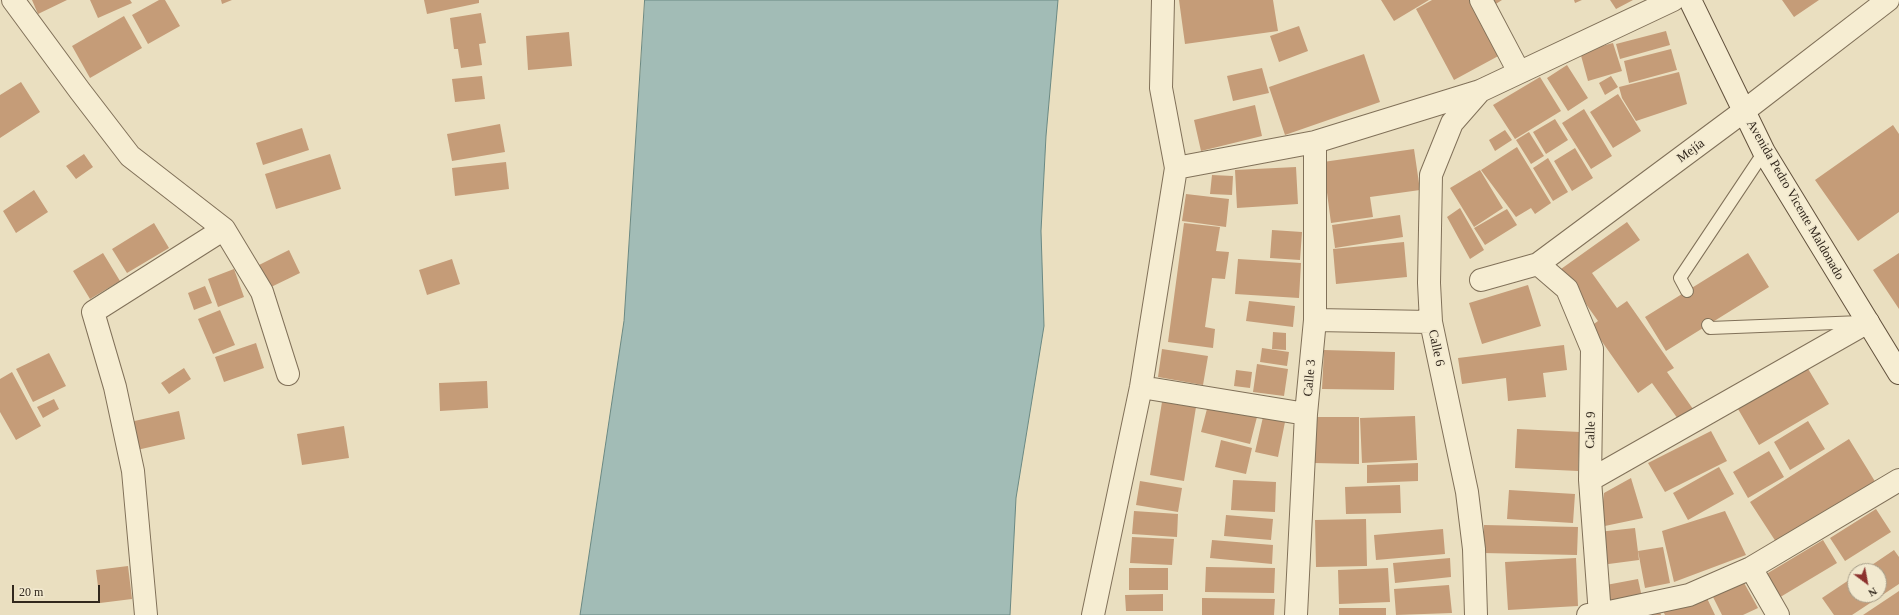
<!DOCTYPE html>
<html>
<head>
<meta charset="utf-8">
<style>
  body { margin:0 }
  #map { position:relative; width:1899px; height:615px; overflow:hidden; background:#eadfc0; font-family:Georgia,serif }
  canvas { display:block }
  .north { position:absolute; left:1847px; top:563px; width:40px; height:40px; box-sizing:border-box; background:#f2e9cf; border:1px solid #a59c88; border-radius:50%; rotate:148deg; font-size:11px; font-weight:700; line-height:16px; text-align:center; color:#32281d }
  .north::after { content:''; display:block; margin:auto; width:14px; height:18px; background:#8c322e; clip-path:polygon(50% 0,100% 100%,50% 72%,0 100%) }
  .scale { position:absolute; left:12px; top:585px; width:88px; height:18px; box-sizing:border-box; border:2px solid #32281d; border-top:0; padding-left:5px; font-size:12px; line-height:14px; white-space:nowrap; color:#32281d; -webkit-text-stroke:3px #f2e9cf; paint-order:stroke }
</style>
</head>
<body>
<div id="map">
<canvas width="1899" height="615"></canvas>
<div class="north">N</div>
<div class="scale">20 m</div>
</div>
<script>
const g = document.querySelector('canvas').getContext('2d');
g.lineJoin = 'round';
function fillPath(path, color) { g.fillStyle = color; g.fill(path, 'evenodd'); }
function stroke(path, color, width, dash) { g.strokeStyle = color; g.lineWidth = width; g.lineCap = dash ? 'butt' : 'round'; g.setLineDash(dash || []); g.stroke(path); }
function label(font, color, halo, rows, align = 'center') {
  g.font = font + ' Georgia,serif'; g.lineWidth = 3; g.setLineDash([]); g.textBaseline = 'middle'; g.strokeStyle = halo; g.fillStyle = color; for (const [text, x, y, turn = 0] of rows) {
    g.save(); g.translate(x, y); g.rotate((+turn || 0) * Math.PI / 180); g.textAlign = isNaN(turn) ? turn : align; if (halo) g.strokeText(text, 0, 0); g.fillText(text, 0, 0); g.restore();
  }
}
const water = new Path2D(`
  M645 0H1058L1046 136 1041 231 1044 326 1016 498 1010 615H580L624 321Z`);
fillPath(water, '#a2bcb6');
stroke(water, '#6b8983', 1);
fillPath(new Path2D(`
  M32 0H67L38 14Z
  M90 0H130L132 3 98 18Z
  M159 0H165L180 26 148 44 132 15Z
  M221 0H232L222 4Z
  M424 0H479V3L427 14Z
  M1179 0H1273L1278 31 1185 44Z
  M1381 0H1429L1394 21Z
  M1432 0H1473L1502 54 1454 80 1416 9Z
  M1486 0H1502L1491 7Z
  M1574 0H1582L1575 3Z
  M1610 0H1633L1616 9Z
  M1782 0H1819L1794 17Z
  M481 13 486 43 479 44 482 65 461 68 458 49H454L450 18Z
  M124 16 142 48 90 78 72 46Z
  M1299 26 1308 51 1279 62 1270 36Z
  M1666 31 1670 45 1620 59 1616 44Z
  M569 32 572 66 528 70 526 36Z
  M1613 43 1622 71 1588 81 1580 52Z
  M1671 49 1677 70 1629 83 1624 61Z
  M1364 54 1380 102 1285 135 1269 87Z
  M1567 65 1588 98 1568 111 1547 78Z
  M1262 68 1269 93 1233 101 1227 76Z
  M1679 72 1687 104 1636 121 1622 98 1619 87Z
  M482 76 485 99 455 102 452 79Z
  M1611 76 1618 87 1605 95 1599 83Z
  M1540 77 1561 111 1515 139 1493 105Z
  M21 82 40 112 0 138V95Z
  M1618 94 1641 131 1613 148 1590 112Z
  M1255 105 1262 136 1201 151 1194 120Z
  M1584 109 1612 156 1591 169 1562 123Z
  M1555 119 1568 140 1546 154 1533 132Z
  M500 124 505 152 452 161 447 134Z
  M1893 125 1899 134V212L1858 241 1815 180Z
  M302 128 309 150 263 165 256 143Z
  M1505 130 1512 140 1495 151 1489 140Z
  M1529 132 1544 156 1531 164 1516 140Z
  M1517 147 1551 203 1535 214 1531 208 1516 217 1481 170Z
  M1575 148 1593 178 1572 191 1554 161Z
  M1414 149 1420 190 1370 197 1373 217 1331 223 1323 162Z
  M84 154 93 167 76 179 66 166Z
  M330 154 341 189 276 209 265 174Z
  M1548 158 1568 192 1553 201 1533 168Z
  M506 162 509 189 455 196 452 168Z
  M1296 167 1298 204 1237 208 1235 170Z
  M1480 170 1503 208 1474 227 1450 188Z
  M1212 175 1233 176 1232 195 1210 194Z
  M34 190 48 212 16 233 3 211Z
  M1186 194 1229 199 1226 227 1182 221Z
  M1460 208 1484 250 1470 259 1447 217Z
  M1507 209 1517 225 1485 245 1474 228Z
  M1400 215 1403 237 1335 248 1332 225Z
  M1627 222 1640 240 1592 273 1617 308 1627 301 1674 368 1667 372 1693 409 1678 419 1652 383 1638 393 1591 326 1598 321 1561 269Z
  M154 223 169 248 127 273 112 249Z
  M1184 223 1220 227 1216 251 1229 252 1225 279 1212 278 1205 327 1215 329 1213 348 1168 342Z
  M1272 230 1302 232 1300 260 1270 258Z
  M1404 242 1407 277 1336 284 1333 249Z
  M289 250 300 273 269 288 259 265Z
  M103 253 120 281 90 299 73 271Z
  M1748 253 1769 287 1666 351 1645 317Z
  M1899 253V309L1873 270Z
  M452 259 460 284 427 295 419 270Z
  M1238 259 1301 263 1299 298 1235 294Z
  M234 269 244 297 218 307 208 279Z
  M1528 285 1541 326 1482 344 1469 303Z
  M205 286 212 303 194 310 188 293Z
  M1249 301 1295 306 1293 327 1246 321Z
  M220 310 235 345 213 354 198 319Z
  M1273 332 1286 333V350L1272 349Z
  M256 343 264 368 224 382 215 357Z
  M1564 345 1567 370 1543 373 1546 397 1508 401 1506 378 1462 384 1458 358Z
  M1262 348 1289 352 1287 366 1260 362Z
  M1162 349 1208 356 1203 385 1158 377Z
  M1324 350 1395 352 1394 390 1322 389Z
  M49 353 66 386 33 402 16 369Z
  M1257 364 1288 369 1284 396 1253 392Z
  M1807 367 1829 404 1759 445 1738 409Z
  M184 368 191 379 169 394 161 383Z
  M1236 370 1252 372 1250 388 1234 386Z
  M12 372 41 426 16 440 0 412V379Z
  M487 381 488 408 440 411 439 383Z
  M54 399 59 409 43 418 37 407Z
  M1162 402 1196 407 1184 481 1150 475Z
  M1208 405 1257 417 1250 444 1201 432Z
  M179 411 185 439 137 450 130 422Z
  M1415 416 1417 460 1362 463 1360 418Z
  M1263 417 1285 422 1278 457 1255 452Z
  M1315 417H1359V464L1314 463Z
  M1808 421 1825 449 1790 470 1774 442Z
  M344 426 349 458 302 465 297 434Z
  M1517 429 1580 432 1578 471 1515 468Z
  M1711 431 1727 461 1665 492 1648 463Z
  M1849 439 1876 483 1778 545 1750 502Z
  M1221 440 1252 448 1246 474 1215 467Z
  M1769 451 1784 477 1748 498 1733 472Z
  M1418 463V481L1367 483V465Z
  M1719 467 1734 494 1688 520 1673 493Z
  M1631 478 1643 518 1600 527 1604 493Z
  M1233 480 1276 482 1275 512 1231 510Z
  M1140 481 1182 488 1178 512 1136 505Z
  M1400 485 1401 513 1346 514 1345 487Z
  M1509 490 1575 494 1573 523 1507 519Z
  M1876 509 1891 532 1845 561 1830 538Z
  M1134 511 1178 514 1177 537 1132 534Z
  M1725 511 1746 555 1674 582 1662 531Z
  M1226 515 1273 519 1271 540 1224 536Z
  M1366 519 1367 566 1316 567 1315 520Z
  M1484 525 1578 527 1577 555 1483 553Z
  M1635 528 1639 560 1601 565 1598 532Z
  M1443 529 1445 554 1376 560 1374 535Z
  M1132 537 1174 539 1172 565 1130 563Z
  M1212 540 1273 545 1272 564 1210 558Z
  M1823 540 1837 563 1777 599 1763 576Z
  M1663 547 1670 583 1645 588 1638 551Z
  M1894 550 1899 557V584L1852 615H1834L1822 598 1855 576V595H1879V571H1863Z
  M1450 558 1451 577 1395 583 1393 563Z
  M1576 558 1578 606 1508 610 1505 562Z
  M128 566 132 599 100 603 96 570Z
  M1206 567 1275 568 1274 593 1205 592Z
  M1129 568H1168V590H1129Z
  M1388 568 1390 602 1339 604 1338 570Z
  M1638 579 1643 602 1611 608 1606 585Z
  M1743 581 1758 608 1743 615H1722L1713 597Z
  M1449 585 1452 613 1396 615 1394 589Z
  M1899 591V615H1863Z
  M1704 592 1715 615H1665L1663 611Z
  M1163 594V611H1126L1125 595Z
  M1202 598 1275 599 1274 615H1202Z
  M1339 608H1386V615H1339Z
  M1659 608 1661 615H1642Z`), '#c59c78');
const service = new Path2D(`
  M1687 291 1680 278 1764 152
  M1708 325 1710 328 1861 322`);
const minor = new Path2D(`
  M13 0 80 91 130 156 224 229 262 292 288 374
  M1163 0 1161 88 1176 168
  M1481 0 1519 72
  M1538 264 1567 289 1592 349 1590 480 1600 615
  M1481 280 1538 264 1744 111 1888 0
  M1315 320 1431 322
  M1141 387 1306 414
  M1590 480 1868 322
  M1751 568 1778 615
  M146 615 133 471 115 387 93 312 224 229
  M1093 615 1141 387 1176 168 1315 142 1480 91 1673 0
  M1296 615 1306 414 1315 320V142
  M1476 615 1474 549 1467 492 1431 322 1429 283 1431 175 1452 123 1480 91
  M1588 615 1600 614 1689 595 1751 568 1899 480`);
const secondary = new Path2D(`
  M1690 0 1764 152 1899 373`);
stroke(service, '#817159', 14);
stroke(minor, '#817159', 24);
stroke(secondary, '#63523d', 24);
stroke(service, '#f6edd2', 12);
stroke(minor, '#f6edd2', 22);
stroke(secondary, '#f6edd2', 22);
label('13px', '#32281d', '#f2e9cf', [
  ["Mejía",1691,151,-36],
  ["Avenida Pedro Vicente Maldonado",1795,200,60],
  ["Calle 6",1436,348,78],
  ["Calle 3",1310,378,-85],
  ["Calle 9",1591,430,-89]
]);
</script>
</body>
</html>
